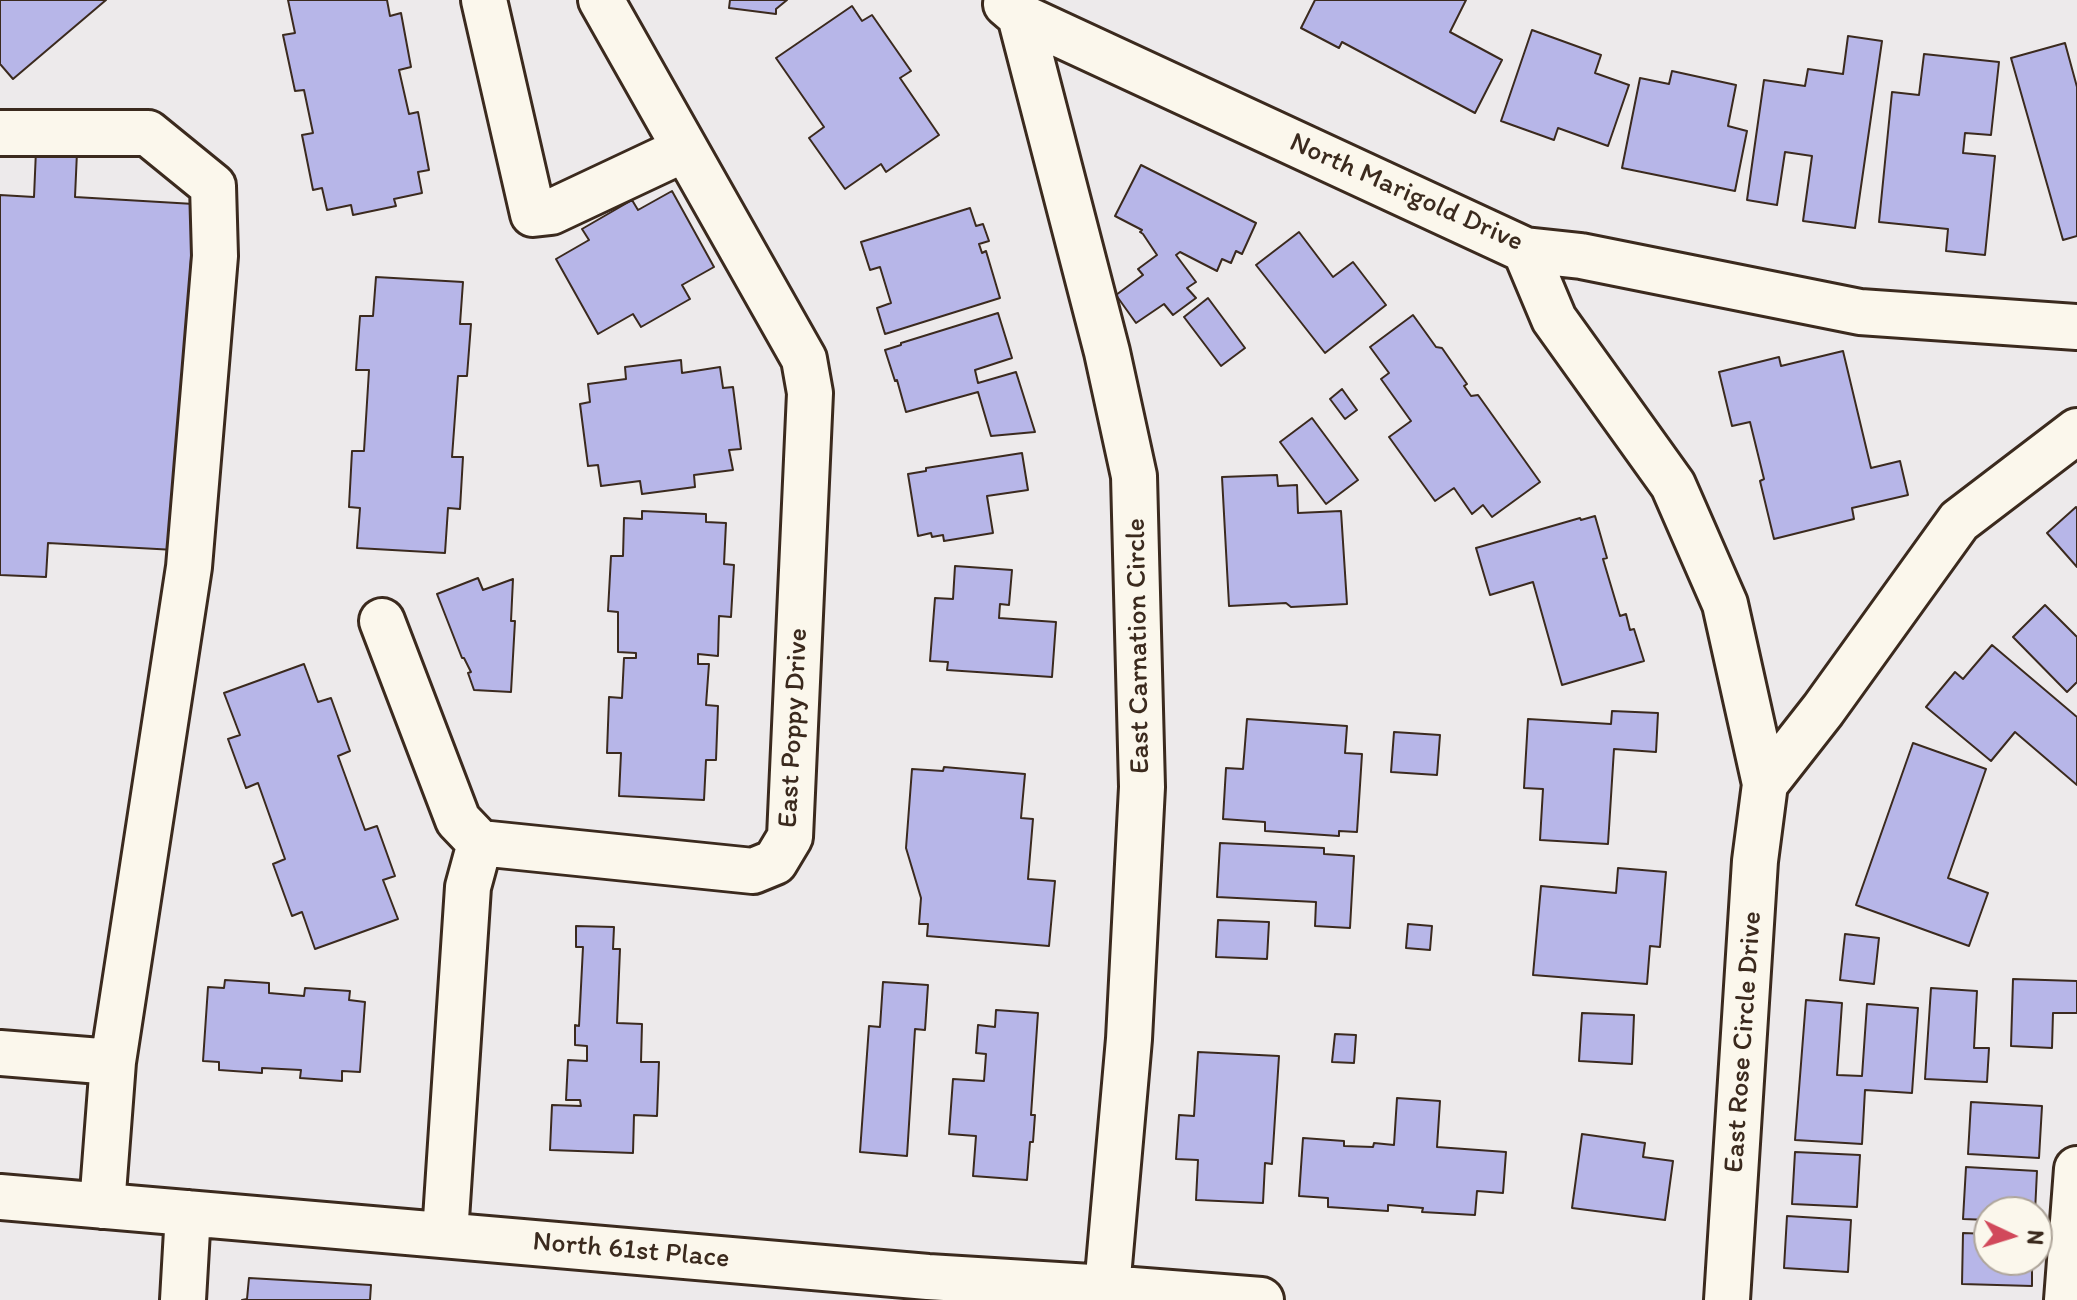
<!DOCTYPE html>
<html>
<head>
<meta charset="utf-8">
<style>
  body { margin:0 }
  #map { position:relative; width:2077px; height:1300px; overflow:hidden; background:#edeaeb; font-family:Itim,sans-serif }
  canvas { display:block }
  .north { position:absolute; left:1973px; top:1196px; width:80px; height:80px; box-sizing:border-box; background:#fbf7ec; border:2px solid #aea59a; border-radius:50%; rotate:94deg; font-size:22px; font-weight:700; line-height:32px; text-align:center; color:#3b2a1e }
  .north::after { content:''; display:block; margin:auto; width:28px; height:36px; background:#d1495b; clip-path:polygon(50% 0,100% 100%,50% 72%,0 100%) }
</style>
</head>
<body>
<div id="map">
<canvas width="2077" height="1300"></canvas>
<div class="north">N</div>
</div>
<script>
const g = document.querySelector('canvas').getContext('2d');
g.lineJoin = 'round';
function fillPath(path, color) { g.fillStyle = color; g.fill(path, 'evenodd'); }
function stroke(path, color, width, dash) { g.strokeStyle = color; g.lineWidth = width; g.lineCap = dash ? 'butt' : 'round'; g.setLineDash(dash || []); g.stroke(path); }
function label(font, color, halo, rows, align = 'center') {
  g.font = font + ' Itim,sans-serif'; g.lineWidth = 6; g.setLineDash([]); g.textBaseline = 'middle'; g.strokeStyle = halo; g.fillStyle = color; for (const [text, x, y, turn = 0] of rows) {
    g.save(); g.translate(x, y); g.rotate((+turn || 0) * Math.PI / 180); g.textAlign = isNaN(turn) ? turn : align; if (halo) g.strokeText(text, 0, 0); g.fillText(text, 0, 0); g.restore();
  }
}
const building = new Path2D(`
  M0 0H106L13 79 0 64Z
  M288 0H387L390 16 401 13 411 67 399 70 409 114 418 112 429 170 418 172 422 193 394 199 396 206 353 215 351 205 327 210 322 188 313 190 302 135 313 133 304 90 295 91 283 35 295 33Z
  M730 0H787L776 9V14L729 8Z
  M1315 0H1466L1450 32 1502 60 1475 113 1342 42 1339 48 1301 28Z
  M852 6 862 21 872 15 911 71 900 78 939 135 886 172 881 164 845 189 809 138 824 127 776 58Z
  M1532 30 1601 55 1595 73 1629 85 1608 146 1558 128 1554 140 1501 121Z
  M1848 36 1882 41 1855 228 1803 221 1812 156 1785 152 1777 205 1747 200 1764 80 1805 86 1808 69 1843 74Z
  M2065 43 2077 87V236L2063 240 2011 58Z
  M1924 54 1999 62 1991 135 1965 133 1963 153 1995 156 1985 255 1946 251 1948 229 1879 222 1892 92 1919 95Z
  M1672 71 1736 85 1728 126 1747 131 1735 191 1622 168 1640 78 1669 84Z
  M36 150 77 152 75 197 194 204 175 550 48 543 46 577 0 575V195L34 197Z
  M1141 165 1256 223 1242 254 1236 251 1231 263 1222 259 1217 271 1180 252 1176 255 1196 282 1187 288 1196 298 1173 315 1164 304 1136 323 1116 295 1143 275 1138 269 1157 255 1143 234 1140 232 1142 230 1115 216Z
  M672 191 714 267 682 285 690 299 641 327 633 314 598 334 556 259 589 240 582 229 632 200 638 210Z
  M970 208 976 226 983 224 989 241 979 244 982 253 986 251 1000 298 885 334 877 308 891 303 880 267 870 270 861 242Z
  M1299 232 1333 277 1353 262 1386 305 1325 353 1256 265Z
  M376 277 463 282 460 324H471L467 376H458L452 457H463L460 509 448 508 445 553 357 548 360 508 349 507 352 451H364L369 370H356L360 316H373Z
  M1208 298 1245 348 1221 366 1184 317Z
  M998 313 1012 358 975 370 978 383 1016 372 1035 432 991 436 978 392 906 412 897 380 895 381 885 350 901 345V343Z
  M1413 315 1436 347 1442 348 1467 384 1464 386 1471 396 1478 395 1540 482 1492 517 1483 505 1472 514 1454 488 1435 501 1389 437 1411 421 1381 379 1389 373 1370 347Z
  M1843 351 1871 468 1900 461 1908 495 1852 508 1854 519 1774 539 1760 481 1764 479 1750 422 1732 426 1719 372 1779 357 1781 366Z
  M681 360 682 373 720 367 723 388 733 387 741 449 729 450 733 470 694 475 695 487 642 494 640 481 601 486 598 465 588 466 580 404 590 402 588 384 626 379 625 367Z
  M1342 389 1357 410 1345 419 1330 399Z
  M1312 418 1358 480 1326 504 1280 442Z
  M1022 453 1028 490 987 496 993 533 944 541 943 535 932 537 931 533 918 536 908 474 926 471V468Z
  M1277 475 1278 486 1297 485 1298 513 1341 511 1347 604 1291 607 1286 603 1229 606 1222 477Z
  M2076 507 2077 508V567L2047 533Z
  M642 511 706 514V522L726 523 724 564 734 565 731 617 719 616 718 656 698 654V664H709L706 705 718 706 716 760H706L704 800 619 796 621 753H607L609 697 622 698 624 658H636V653L618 652V612L608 611 611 556H623L624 518 642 519Z
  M1595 516 1607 558 1603 559 1620 616 1626 614 1630 630 1634 629 1644 661 1562 685 1533 582 1490 595 1476 548 1580 518 1581 520Z
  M955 566 1012 570 1009 605 1000 604 999 618 1056 622 1052 677 947 670 948 662 930 661 935 598 953 599Z
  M478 578 483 590 513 579 511 621H515L511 692 474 690 468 673 471 672 464 658H462L437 594Z
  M2045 605 2077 637V682L2067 692 2013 637Z
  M1992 645 2077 717V785L2015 732 1991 761 1926 707 1955 672 1963 679Z
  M304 664 318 702 331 698 350 751 338 756 365 830 377 826 395 876 383 880 398 919 315 949 302 912 292 916 273 864 285 859 258 783 246 788 228 739 240 735 224 693Z
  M1612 711 1658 713 1656 752 1614 749 1608 844 1540 840 1543 789 1524 788 1528 719 1611 724Z
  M1247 719 1347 726 1345 753 1362 754 1357 832 1339 831V836L1265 831V822L1223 819 1226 768 1243 769Z
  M1394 732 1440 735 1437 775 1391 772Z
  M1913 743 1986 769 1948 878 1988 893 1969 946 1856 905Z
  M944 767 1025 774 1021 818 1033 819 1028 879 1055 881 1049 946 927 936 928 924H919L921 898 906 848 912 769 943 771Z
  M1220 843 1324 848V854L1354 856 1350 928 1315 926 1316 902 1217 897Z
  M1618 868 1666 872 1660 947 1650 946 1647 984 1533 975 1541 886 1616 893Z
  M1218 920 1269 922 1267 959 1216 957Z
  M1408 924 1432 926 1430 950 1406 948Z
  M576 926 614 927 613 949H620L617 1023 642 1024 641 1062H659L657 1116 634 1115 633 1153 550 1150 552 1105 581 1106 580 1100H566L568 1060 587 1061V1046L575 1045V1025L579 1026 583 947H576Z
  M1845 934 1879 938 1874 984 1840 980Z
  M2013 979 2077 981V1013H2053L2052 1048 2011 1046Z
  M225 980 269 983V993L304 996 305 988 350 991 349 1000 365 1002 360 1072 342 1071V1081L300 1078 301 1070 262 1068V1073L219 1070V1062L203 1061 208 987 224 988Z
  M883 982 928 985 925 1030 915 1029 907 1156 860 1152 869 1026 880 1027Z
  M1931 988 1977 991 1974 1048H1989L1987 1082 1925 1079Z
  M1806 1000 1842 1003 1837 1075 1862 1076 1867 1004 1918 1008 1912 1093 1865 1090 1862 1144 1795 1140Z
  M996 1010 1038 1013 1031 1115H1035L1033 1142H1030L1027 1180 973 1176 976 1136 949 1134 953 1079 984 1081 986 1054 976 1053 978 1025 995 1027Z
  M1582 1013 1634 1015 1632 1064 1579 1061Z
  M1335 1034 1356 1035 1354 1063 1332 1062Z
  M1198 1052 1279 1056 1272 1164 1265 1163 1263 1203 1196 1200 1198 1160 1176 1159 1179 1115 1194 1116Z
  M1397 1098 1440 1101 1437 1147 1506 1152 1503 1193 1477 1191 1475 1215 1422 1212 1423 1208 1388 1205V1211L1328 1207V1198L1299 1196 1303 1138 1344 1141V1146L1373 1147 1374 1143 1394 1145Z
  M1971 1102 2042 1106 2039 1158 1968 1154Z
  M1582 1134 1645 1143 1643 1157 1673 1161 1665 1220 1572 1208Z
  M1795 1152 1860 1155 1857 1207 1792 1204Z
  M1966 1167 2037 1171 2035 1212H1989V1220L1963 1219Z
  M1787 1216 1851 1220 1848 1272 1784 1268Z
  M1963 1233 1989 1234V1260H2032V1286L1962 1284Z
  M249 1278 371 1285 370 1300H242L247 1299Z`);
fillPath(building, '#b7b6e8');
stroke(building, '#3b2a1e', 2);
const minor = new Path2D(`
  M484 0 533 214 551 212 685 149
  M1006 4 1020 16 1525 250 1581 256 1860 312 2077 327
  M1020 16 1107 352 1134 476 1142 787 1129 1039 1107 1288
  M0 133H148L213 186 215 256 189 567 113 1062 0 1053
  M1525 250 1554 319 1673 485 1725 604 1765 784 1755 861 1727 1300
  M382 621 458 820 480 843
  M1765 784 1823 710 1959 521 2077 431
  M0 1197 928 1277 1107 1288 1261 1300
  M102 1206 113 1062
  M445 1234 468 887 480 843 753 871 775 862 790 837 810 393 804 359 601 0
  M183 1300 188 1213
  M2067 1300 2077 1169`);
stroke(minor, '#3b2a1e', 50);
stroke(minor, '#fbf7ec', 44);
label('28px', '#3b2a1e', '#fbf7ec', [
  ["North Marigold Drive",1406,193,24],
  ["East Carnation Circle",1139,646,-91],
  ["East Poppy Drive",794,728,-87],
  ["East Rose Circle Drive",1744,1042,-86],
  ["North 61st Place",631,1251,5]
]);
</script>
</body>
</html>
